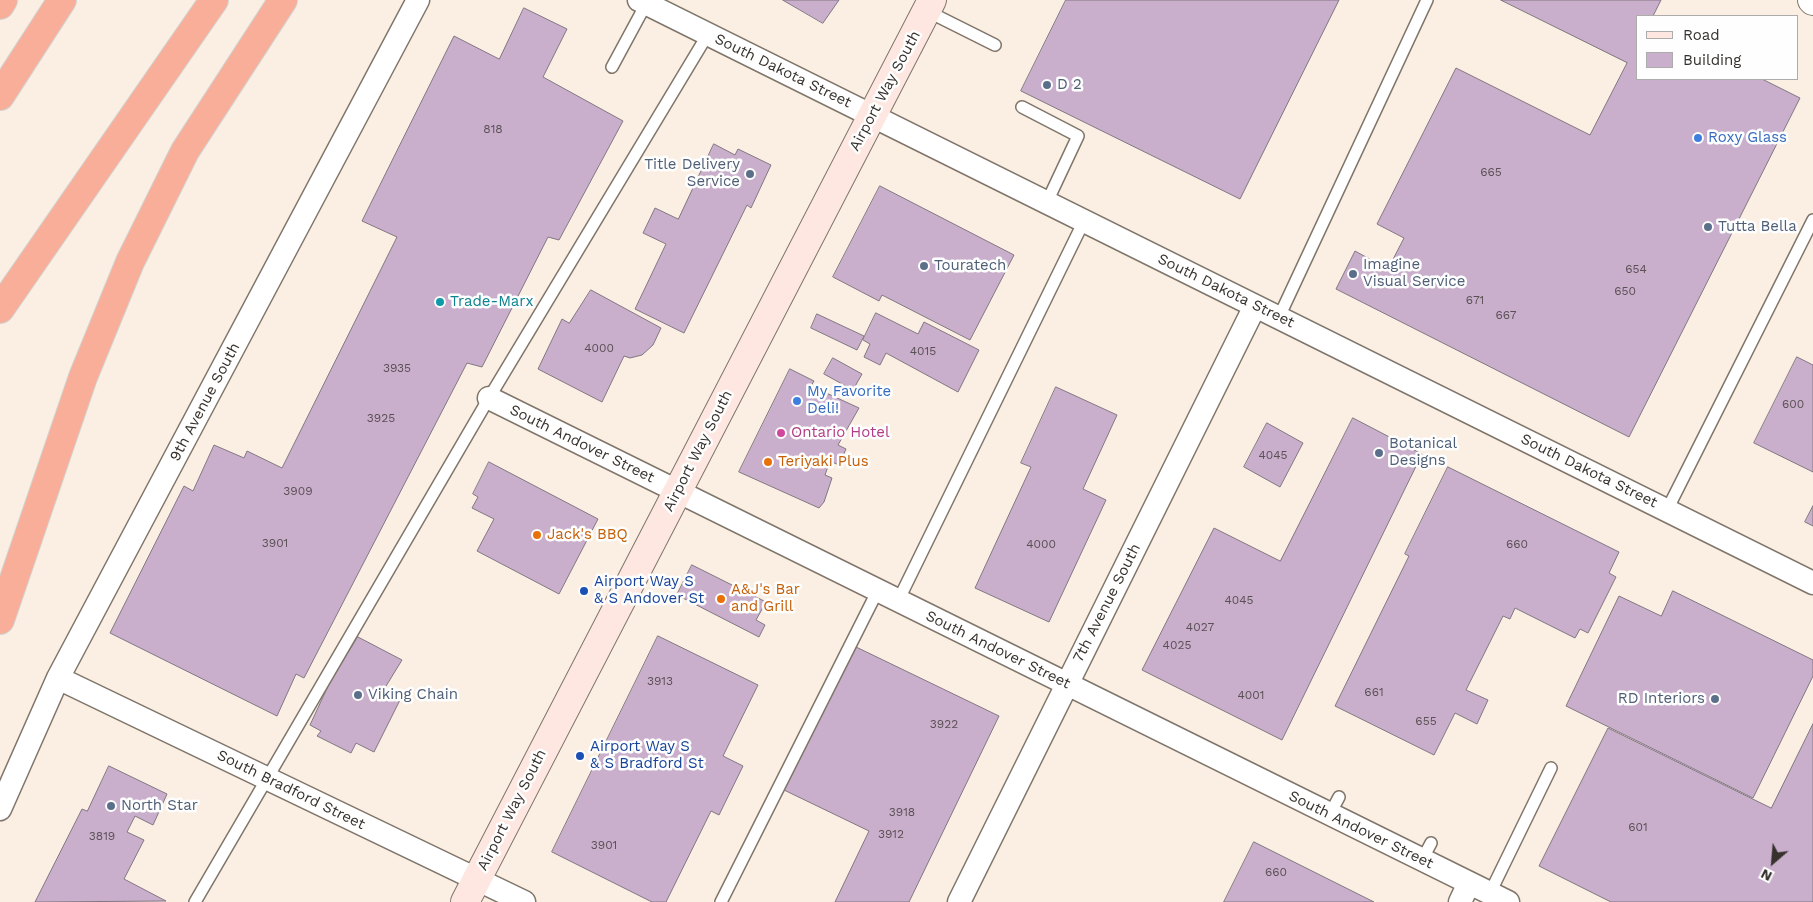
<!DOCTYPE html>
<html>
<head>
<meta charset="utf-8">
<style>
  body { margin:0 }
  #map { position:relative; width:1813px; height:902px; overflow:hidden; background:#faefe2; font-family:"Work Sans",sans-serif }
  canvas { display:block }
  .legend { position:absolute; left:1636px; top:15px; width:162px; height:65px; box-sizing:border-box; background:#fefefe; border:1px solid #aeacaa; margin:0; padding:6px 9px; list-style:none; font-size:15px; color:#36312d }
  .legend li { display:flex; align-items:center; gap:10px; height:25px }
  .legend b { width:25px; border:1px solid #aeacaa }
  .north { position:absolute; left:1748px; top:837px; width:50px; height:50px; -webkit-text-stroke:4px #fefefe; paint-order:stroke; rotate:207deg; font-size:14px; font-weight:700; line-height:20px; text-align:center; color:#36312d }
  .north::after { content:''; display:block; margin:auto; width:18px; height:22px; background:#36312d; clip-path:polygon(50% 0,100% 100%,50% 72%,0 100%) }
</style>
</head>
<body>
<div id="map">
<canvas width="1813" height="902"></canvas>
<ul class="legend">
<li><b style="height:6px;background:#fde7e0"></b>Road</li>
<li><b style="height:14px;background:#c9afcc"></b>Building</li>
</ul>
<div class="north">N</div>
</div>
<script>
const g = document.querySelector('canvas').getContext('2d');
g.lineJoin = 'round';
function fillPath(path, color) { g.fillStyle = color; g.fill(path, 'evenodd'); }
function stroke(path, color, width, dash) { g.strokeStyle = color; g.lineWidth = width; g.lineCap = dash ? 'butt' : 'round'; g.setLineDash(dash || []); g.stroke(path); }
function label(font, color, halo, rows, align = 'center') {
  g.font = font + ' "Work Sans",sans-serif'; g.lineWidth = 5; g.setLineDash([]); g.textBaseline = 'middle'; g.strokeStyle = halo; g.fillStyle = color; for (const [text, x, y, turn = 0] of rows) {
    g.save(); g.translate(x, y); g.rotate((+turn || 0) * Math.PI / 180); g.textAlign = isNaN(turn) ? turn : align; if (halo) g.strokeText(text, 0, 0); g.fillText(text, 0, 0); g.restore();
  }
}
const building = new Path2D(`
  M783 0H839L823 23Z
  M1066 0H1339L1240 199 1021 91Z
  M1501 0H1661L1653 16H1637V79H1762L1800 98 1629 437 1336 289 1355 251 1388 269 1404 238 1377 224 1456 68 1590 135 1627 63Z
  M524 8 567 29 543 77 623 121 559 240 548 237 482 367 467 363 304 678 296 674 277 716 110 633 184 486 193 491 214 445 244 458 247 451 282 468 397 237 362 221 454 36 499 59Z
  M714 144 735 155 738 149 771 165 751 208 747 205 684 333 635 309 666 244 643 233 655 208 678 219Z
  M880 186 1014 255 970 340 882 295 879 301 833 277Z
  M591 290 661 328 653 345 642 355 630 358 624 356 602 402 538 369 562 319 569 323Z
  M876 313 918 334 924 322 979 350 958 392 886 353 880 365 864 357 870 344 863 340Z
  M817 314 864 336 857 350 811 328Z
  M1797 357 1813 365V472L1754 443Z
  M833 358 862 374 853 390 824 374Z
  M790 369 814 381 811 386 859 408 838 445 846 449 839 465 830 461 825 475 832 478 824 502 819 508 739 472Z
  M1056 387 1117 415 1083 489 1106 500 1049 622 975 588 1031 467 1021 463Z
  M1353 418 1422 454 1282 740 1142 670 1214 528 1280 561Z
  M1267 423 1303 443 1280 487 1244 467Z
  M489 462 598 519 559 594 477 551 494 519 472 508 478 497 473 494Z
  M1448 467 1619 552 1609 573 1616 577 1588 633 1580 629 1575 638 1515 608 1510 619 1503 616 1466 690 1488 700 1477 724 1455 713 1434 755 1335 706 1409 556 1405 554Z
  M1813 506V526L1805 522Z
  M692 565 766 602 756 620 765 625 759 637 677 595Z
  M1673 591 1813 660V676L1753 798 1566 706 1619 596 1661 616Z
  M658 636 758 685 723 756 743 766 719 815 711 811 666 902H652L552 852Z
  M358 637 402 660 383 691 400 700 374 752 356 743 351 753 317 736 321 731 310 725 329 684Z
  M854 646 999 716 909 902H835L869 831 784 790Z
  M1813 724V902H1611L1539 866 1608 728 1771 808Z
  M109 766 167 794 153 825 135 816 127 832 144 840 124 879 166 901 35 902 82 809 87 811Z
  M1254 842 1374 902H1224Z`);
fillPath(building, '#c9afcc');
stroke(building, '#817782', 1);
const service = new Path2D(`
  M927 11 995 45
  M612 67 646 4
  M1022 107 1078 136 1047 202
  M1279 317 1427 0
  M1667 510 1813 220
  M898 601 1084 221
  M1330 814 1339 797
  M1422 860 1431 843
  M1490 893 1551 768
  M195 902 489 398 708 34
  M721 902 878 590`);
const minor = new Path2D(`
  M639 0 1813 583
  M489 398 1508 902
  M58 678 524 902
  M0 809 58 678 418 0
  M959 902 1255 306
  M1460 902 1469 883`);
const tertiary = new Path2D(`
  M1812 0 1813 1`);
const secondary = new Path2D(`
  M465 902 932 0`);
const motorway = new Path2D(`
  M0 5 3 0
  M0 96 62 0
  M0 309 214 0
  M0 620 83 377 130 262 185 151 283 0`);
stroke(service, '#7f756a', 14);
stroke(minor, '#7f756a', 25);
stroke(tertiary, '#7f756a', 30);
stroke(secondary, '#7f756a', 30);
stroke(motorway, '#d3d2d1', 30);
stroke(service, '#fff', 11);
stroke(minor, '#fff', 22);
stroke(tertiary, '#fff', 28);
stroke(secondary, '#fde7e0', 28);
stroke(motorway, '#f8ae98', 28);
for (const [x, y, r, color] of [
  [1047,85,5,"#5c6f8a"],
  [1698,138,5,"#3f7fe0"],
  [750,174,5,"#5c6f8a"],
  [1708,227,5,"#5c6f8a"],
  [924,266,5,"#5c6f8a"],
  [1353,274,5,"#5c6f8a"],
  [440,302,5,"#0f9aa8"],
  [797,401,5,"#3f7fe0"],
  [781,433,5,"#d1479c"],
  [1379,453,5,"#5c6f8a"],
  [768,462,5,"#e8710a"],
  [537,535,5,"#e8710a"],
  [584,591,5,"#1a4fb4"],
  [721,599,5,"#e8710a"],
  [358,695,5,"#5c6f8a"],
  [1715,699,5,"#5c6f8a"],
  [580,756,5,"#1a4fb4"],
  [111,806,5,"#5c6f8a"]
]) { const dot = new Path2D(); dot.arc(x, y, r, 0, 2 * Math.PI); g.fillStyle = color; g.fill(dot); stroke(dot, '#fefefe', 2); }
label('12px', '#5b5055', null, [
  ["818",493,129],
  ["665",1491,172],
  ["654",1636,269],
  ["650",1625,291],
  ["671",1475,300],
  ["667",1506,315],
  ["4000",599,348],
  ["4015",923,351],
  ["3935",397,368],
  ["600",1793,404],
  ["3925",381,418],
  ["4045",1273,455],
  ["3909",298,491],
  ["3901",275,543],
  ["4000",1041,544],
  ["660",1517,544],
  ["4045",1239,600],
  ["4027",1200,627],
  ["4025",1177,645],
  ["3913",660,681],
  ["661",1374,692],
  ["4001",1251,695],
  ["655",1426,721],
  ["3922",944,724],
  ["3918",902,812],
  ["601",1638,827],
  ["3912",891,834],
  ["3819",102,836],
  ["3901",604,845],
  ["660",1276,872]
]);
label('15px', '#36312d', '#fefefe', [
  ["South Dakota Street",783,71,26],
  ["Airport Way South",885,91,-62],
  ["South Dakota Street",1226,291,26],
  ["9th Avenue South",205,402,-62],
  ["South Andover Street",582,444,26],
  ["Airport Way South",698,451,-63],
  ["South Dakota Street",1589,471,26],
  ["7th Avenue South",1107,603,-63],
  ["South Andover Street",998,650,26],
  ["South Bradford Street",291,790,26],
  ["Airport Way South",512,810,-63],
  ["South Andover Street",1361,830,26]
]);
label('15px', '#4e5e75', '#fefefe', [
  ["D 2",1057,85],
  ["Title Delivery",740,165,"right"],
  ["Service",740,182,"right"],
  ["Tutta Bella",1718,227],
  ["Imagine",1363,265],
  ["Visual Service",1363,282],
  ["Touratech",934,266],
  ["Botanical",1389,444],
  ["Designs",1389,461],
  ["Viking Chain",368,695],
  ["RD Interiors",1705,699,"right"],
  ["North Star",121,806]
], 'left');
label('15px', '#366cbe', '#fefefe', [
  ["Roxy Glass",1708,138],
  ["My Favorite",807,392],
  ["Deli!",807,409]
], 'left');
label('15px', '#0d838f', '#fefefe', [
  ["Trade-Marx",450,302]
], 'left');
label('15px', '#b23c85', '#fefefe', [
  ["Ontario Hotel",791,433]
], 'left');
label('15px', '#c56008', '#fefefe', [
  ["Teriyaki Plus",778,462],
  ["Jack's BBQ",547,535],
  ["A&J's Bar",731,590],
  ["and Grill",731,607]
], 'left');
label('15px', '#164399', '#fefefe', [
  ["Airport Way S",594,582],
  ["& S Andover St",594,599],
  ["Airport Way S",590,747],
  ["& S Bradford St",590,764]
], 'left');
</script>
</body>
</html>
